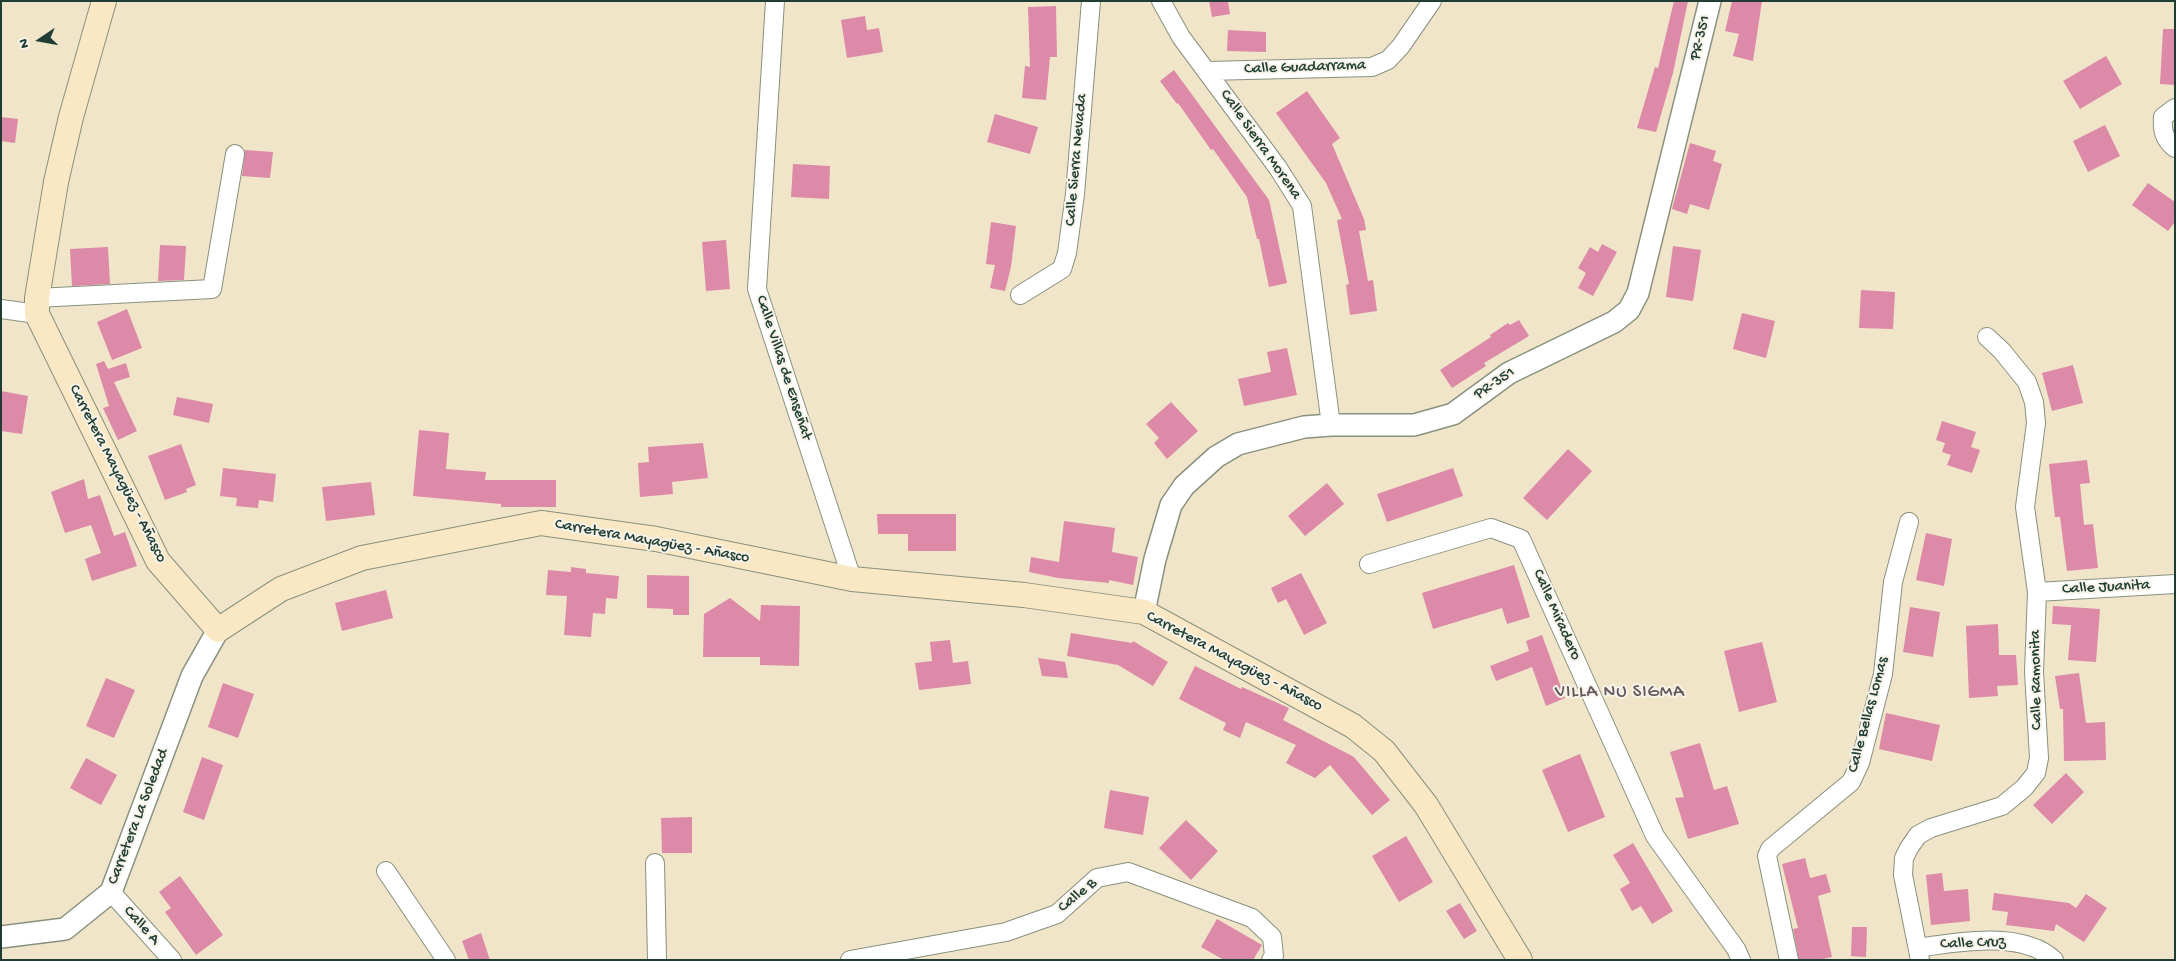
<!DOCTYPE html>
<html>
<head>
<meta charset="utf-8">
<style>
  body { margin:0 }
  #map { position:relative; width:2176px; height:961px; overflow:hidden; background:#f0e5c9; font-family:"Gochi Hand",sans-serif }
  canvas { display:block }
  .frame { position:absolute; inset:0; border:2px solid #1f3d34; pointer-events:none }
  .north { position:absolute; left:15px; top:15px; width:50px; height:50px; -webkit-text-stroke:4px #f7f3e8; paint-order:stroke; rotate:258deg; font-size:14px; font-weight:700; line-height:20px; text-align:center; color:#1f3d34 }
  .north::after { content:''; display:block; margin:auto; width:18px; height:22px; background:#1f3d34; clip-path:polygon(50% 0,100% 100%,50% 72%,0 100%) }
</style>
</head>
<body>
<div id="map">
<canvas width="2176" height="961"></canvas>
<div class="frame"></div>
<div class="north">N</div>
</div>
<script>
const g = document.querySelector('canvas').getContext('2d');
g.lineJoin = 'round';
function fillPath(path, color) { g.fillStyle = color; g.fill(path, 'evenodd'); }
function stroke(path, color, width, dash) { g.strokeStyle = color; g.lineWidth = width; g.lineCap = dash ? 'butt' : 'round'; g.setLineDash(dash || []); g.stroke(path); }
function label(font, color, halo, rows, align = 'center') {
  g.font = font + ' "Gochi Hand",sans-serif'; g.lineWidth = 4; g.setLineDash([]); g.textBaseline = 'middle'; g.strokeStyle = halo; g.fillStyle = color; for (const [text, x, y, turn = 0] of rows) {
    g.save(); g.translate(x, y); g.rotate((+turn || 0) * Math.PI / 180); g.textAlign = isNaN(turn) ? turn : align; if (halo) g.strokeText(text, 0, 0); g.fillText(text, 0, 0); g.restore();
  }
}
fillPath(new Path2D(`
  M1209 1H1228L1230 14 1212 17Z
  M1674 1H1688L1673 73 1656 132 1637 128 1655 67 1658 68Z
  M1732 1H1762L1753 61 1733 56 1739 34 1725 31Z
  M1056 6 1057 57H1050L1046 100 1022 98 1025 66 1030 67 1028 7Z
  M865 16 867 30 879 28 883 52 847 58 841 20Z
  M2163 29H2175V85L2160 84Z
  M1228 30 1266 32V52L1227 51Z
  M2106 56 2122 84 2080 109 2063 81Z
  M1174 70 1269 200 1287 283 1269 287 1259 239H1257L1247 197 1213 149 1211 150 1178 103 1177 104 1160 81Z
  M1307 91 1340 138 1332 144 1364 219 1366 230 1359 231 1368 281 1373 280 1377 311 1350 315 1346 285 1349 284 1337 220 1342 219 1326 183 1276 113Z
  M995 114 1038 127 1030 154 987 142Z
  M1 117 18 119 15 143 1 141Z
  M2105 125 2120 156 2088 172 2073 141Z
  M1690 143 1716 151 1713 161 1722 164 1709 210 1690 204 1687 214 1672 209Z
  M245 150 273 152 270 178 242 176Z
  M793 164 830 166 829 199 791 197Z
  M2148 183 2175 202V222L2168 231 2132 205Z
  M991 222 1016 226 1011 267 1005 291 990 288 995 265 986 264Z
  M726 240 730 289 706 291 702 242Z
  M1602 244 1617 252 1593 296 1578 288 1586 273 1578 268 1590 247 1598 252Z
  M160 245 186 246 184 280 158 281Z
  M1673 246 1701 250 1693 301 1666 297Z
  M108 247 110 284 72 286 70 249Z
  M1861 290 1895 292 1893 329 1859 328Z
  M127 309 142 348 112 360 97 322Z
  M1742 313 1775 321 1766 358 1733 349Z
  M1519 320 1529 336 1484 363 1486 366 1452 388 1440 370 1491 337 1490 335 1508 323 1510 325Z
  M1287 348 1297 395 1244 406 1238 379 1271 372 1267 352Z
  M104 361 108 369 126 363 130 377 114 382 137 431 118 440 103 408 109 406 96 364Z
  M2073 365 2083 403 2052 411 2042 373Z
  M1 391 28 396 22 434 1 431Z
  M177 397 213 404 209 423 173 415Z
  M1171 402 1198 431 1167 459 1154 443 1159 438 1146 424Z
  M1942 421 1976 432 1971 447 1980 450 1972 473 1947 465 1951 455 1942 452 1945 443 1936 440Z
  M419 430 449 433 446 469 486 472 485 480H556V507H501V504L413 496Z
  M703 443 708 478 672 482 673 494 640 497 638 463 649 462 648 447Z
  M181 444 196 485 186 489 187 492 165 500 148 456Z
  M1568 449 1592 471 1547 520 1523 498Z
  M2087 460 2090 483 2080 484 2084 525 2093 524 2098 568 2067 571 2060 517H2055L2049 464Z
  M223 468 276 474 273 502 259 500 258 508 236 506 237 498 220 496Z
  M1453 468 1463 496 1387 522 1377 494Z
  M84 479 88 499 100 495 114 536 125 532 137 566 92 581 85 559 101 553 91 525 65 533 51 492Z
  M371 482 375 515 326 521 322 487Z
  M1327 483 1344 504 1305 536 1288 516Z
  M877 514H956V551H908V534H878Z
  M1064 521 1115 528 1112 552 1138 557 1133 585 1109 580V583L1058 578 1029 572 1031 557 1059 562Z
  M1926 533 1952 539 1944 586 1916 580Z
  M1514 565 1530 617 1507 624 1502 608 1433 629 1422 593Z
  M571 567 586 569V573L619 576 617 599 606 598 605 614 593 613 591 637 564 635 567 596 546 595 548 570 571 572Z
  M1301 573 1327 623 1304 635 1286 599 1278 603 1271 588Z
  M647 575 689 576V615H673V609L647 608Z
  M386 590 393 618 342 631 335 603Z
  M730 598 760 621 761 605 800 606 799 666 760 665V657H703L704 614Z
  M2053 606 2100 609 2096 662 2068 660 2071 625 2052 624Z
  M1910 607 1940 612 1933 657 1903 652Z
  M1998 624 1999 655H2016L2018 685 1997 686 1998 696 1969 698 1966 626Z
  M1071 633 1132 643 1133 641 1168 662 1153 686 1118 665 1067 656Z
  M1542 635 1565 698 1546 706 1532 667 1496 681 1490 666 1529 651 1526 641Z
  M950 640 953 663 968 661 971 684 919 690 915 663 932 661 930 642Z
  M1762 642 1777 702 1739 712 1724 651Z
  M1038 658 1065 662 1068 678 1042 676Z
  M1195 666 1241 689 1242 687 1289 708 1283 720 1354 757 1390 800 1372 815 1330 765 1315 778 1286 763 1296 745 1246 722 1240 738 1223 730 1226 723 1179 699Z
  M2079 673 2086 723 2105 722 2106 760 2064 761 2063 709H2060L2055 676Z
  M106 678 135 690 114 738 86 726Z
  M223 683 254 694 238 738 208 727Z
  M1886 713 1940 725 1932 761 1879 749Z
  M1700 743 1714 790 1727 786 1739 824 1688 839 1675 798 1684 797 1670 752Z
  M1580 754 1605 817 1568 832 1542 770Z
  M202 757 223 765 204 820 183 812Z
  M86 758 117 775 101 805 70 788Z
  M2066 773 2084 792 2052 824 2033 805Z
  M1110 790 1149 797 1143 835 1104 828Z
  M692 817V853H662L661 818Z
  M1186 820 1218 851 1191 880 1159 848Z
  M1406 836 1433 882 1399 902 1372 856Z
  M1633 843 1673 911 1652 924 1641 906 1632 911 1620 889 1630 883 1613 855Z
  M1805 858 1810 878 1826 874 1831 892 1818 896 1832 957 1818 960H1799L1793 929 1798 928 1782 864Z
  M1942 873 1944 891 1968 889 1970 921 1931 925 1926 875Z
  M180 876 223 935 196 955 165 912 171 908 159 892Z
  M1994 893 2069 903 2076 908 2086 894 2107 908 2084 942 2056 924 2054 931 2006 925 2008 912 1992 910Z
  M1460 903 1477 931 1464 939 1446 911Z
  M1217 919 1262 945 1253 960H1224L1201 947Z
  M1852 927H1867L1866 957 1851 956Z
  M481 933 490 960H469L462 941Z`), '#dd89a8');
const minor = new Path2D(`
  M775 1 757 289 852 579
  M1161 1 1181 37 1278 168 1302 206 1331 425
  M1207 71 1372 67 1388 60 1401 46 1432 1
  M2175 108 2163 117C2162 131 2164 139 2175 148
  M1020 295 1062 269 1067 253 1075 194 1091 1
  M37 298 212 289 235 154
  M1 309 37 314
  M1369 564 1491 528 1521 539 1655 836 1736 949 1741 960
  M2037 592 2175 584
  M655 863 657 960
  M386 871 446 960
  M111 892 172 960
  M1918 948C1956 942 2023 930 2054 960
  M850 960 1006 932 1057 914 1097 878 1128 872 1252 918 1272 937 1274 956 1271 960
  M1789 960 1767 856 1770 849 1851 782 1860 763 1883 674 1893 582 1909 522
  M1920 960 1903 875 1904 858 1909 848 1918 835 1931 828 2002 806 2024 788 2036 773 2039 758 2034 672 2037 592 2025 507 2036 423 2034 402 2027 382 2002 351 1987 337`);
const tertiary = new Path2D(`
  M1144 612 1155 559 1171 505 1184 486 1216 457 1238 444 1304 427 1331 425H1414L1453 414 1509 373 1614 322 1629 310 1638 293 1710 1
  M1 937 65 929 111 892 192 676 218 630`);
const secondary = new Path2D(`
  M104 1 71 117 56 182 37 298V314L158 561 218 630 281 589 362 558 541 523 656 539 852 579 1024 595 1144 612 1353 726 1384 751 1426 805 1520 960`);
stroke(minor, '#88917e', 20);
stroke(tertiary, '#88917e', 24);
stroke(secondary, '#88917e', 26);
stroke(minor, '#fff', 18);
stroke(tertiary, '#fff', 21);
stroke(secondary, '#fae7c3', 24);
label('16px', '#1f3d34', '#f7f3e8', [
  ["PR-351",1701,38,-76],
  ["Calle Guadarrama",1305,68,-2],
  ["Calle Sierra Morena",1260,145,55],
  ["Calle Sierra Nevada",1077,160,-85],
  ["Calle Villas de Enseñat",783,368,72],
  ["PR-351",1495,384,-34],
  ["Carretera Mayagüez - Añasco",117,474,63],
  ["Carretera Mayagüez - Añasco",652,542,10],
  ["Calle Juanita",2106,588,-3],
  ["Calle Miradero",1556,615,66],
  ["Carretera Mayagüez - Añasco",1234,662,28],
  ["Calle Ramonita",2037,680,-91],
  ["Calle Bellas Lomas",1869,715,-75],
  ["Carretera La Soledad",139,817,-69],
  ["Calle B",1078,896,-39],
  ["Calle A",141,926,48],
  ["Calle Cruz",1973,944,-2]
]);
g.letterSpacing = '1px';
label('18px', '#62585d', '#f7f3e8', [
  ["VILLA NU SIGMA",1620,693]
]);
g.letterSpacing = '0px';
</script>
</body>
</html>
